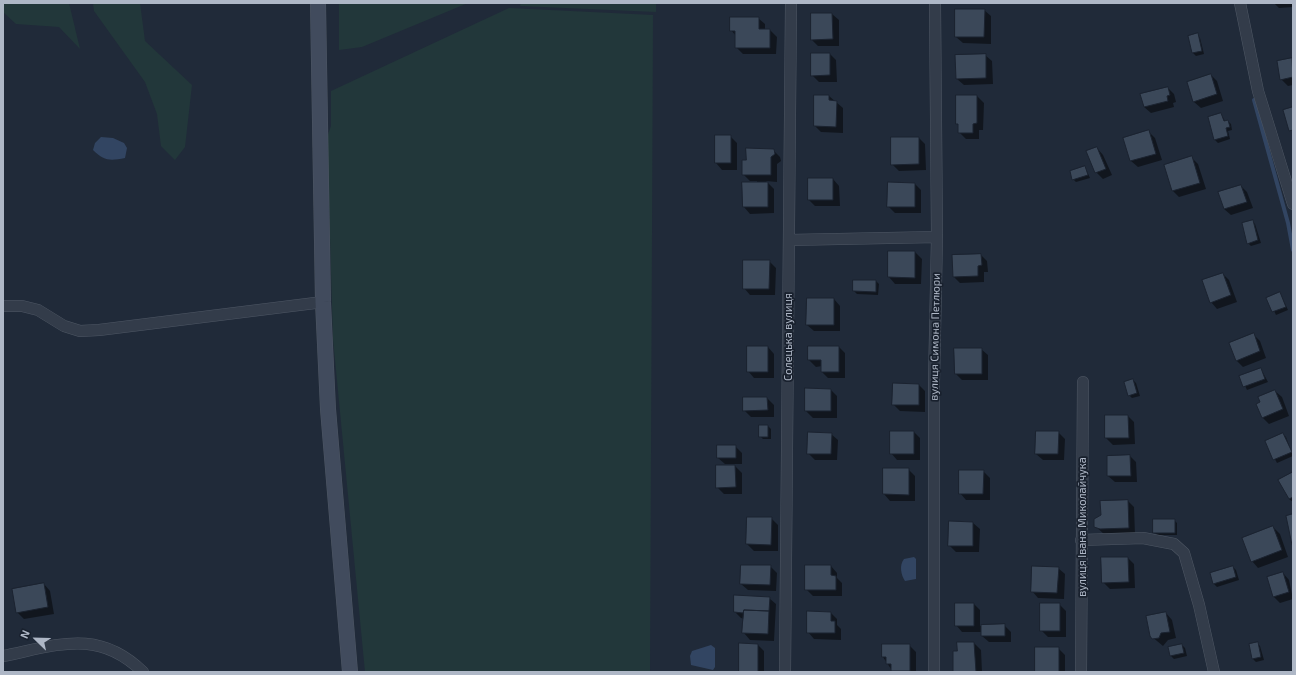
<!DOCTYPE html>
<html>
<head>
<meta charset="utf-8">
<style>
  body { margin:0 }
  #map { position:relative; width:1296px; height:675px; overflow:hidden; background:#202a39; font-family:"Exo 2",sans-serif }
  canvas { display:block }
  .frame { position:absolute; inset:0; border:4px solid #aeb7c6; pointer-events:none }
  .north { position:absolute; left:16px; top:619px; width:40px; height:40px; -webkit-text-stroke:3px #19212e; paint-order:stroke; rotate:293deg; font-size:11px; font-weight:700; line-height:16px; text-align:center; color:#aeb7c6 }
  .north::after { content:''; display:block; margin:auto; width:14px; height:18px; background:#aeb7c6; clip-path:polygon(50% 0,100% 100%,50% 72%,0 100%) }
</style>
</head>
<body>
<div id="map">
<canvas width="1296" height="675"></canvas>
<div class="frame"></div>
<div class="north">N</div>
</div>
<script>
const g = document.querySelector('canvas').getContext('2d');
g.lineJoin = 'round';
function fillPath(path, color) { g.fillStyle = color; g.fill(path, 'evenodd'); }
function stroke(path, color, width, dash) { g.strokeStyle = color; g.lineWidth = width; g.lineCap = dash ? 'butt' : 'round'; g.setLineDash(dash || []); g.stroke(path); }
function label(font, color, halo, rows, align = 'center') {
  g.font = font + ' "Exo 2",sans-serif'; g.lineWidth = 3.5; g.setLineDash([]); g.textBaseline = 'middle'; g.strokeStyle = halo; g.fillStyle = color; for (const [text, x, y, turn = 0] of rows) {
    g.save(); g.translate(x, y); g.rotate((+turn || 0) * Math.PI / 180); g.textAlign = isNaN(turn) ? turn : align; if (halo) g.strokeText(text, 0, 0); g.fillText(text, 0, 0); g.restore();
  }
}
fillPath(new Path2D(`
  M3 3H69L80 49 59 27 16 24 3 12Z
  M93 3H140L145 41 192 85 185 147 175 160 161 146 157 114 145 82 94 11Z
  M339 3H468L362 47 339 50Z
  M521 3H656V12L520 6Z
  M509 8 653 15 650 672H365L333 339 327 137 331 126V91Z`), '#22373a');
fillPath(new Path2D(`
  M101 137 113 138 124 143 127 148 125 158C110 161 104 161 93 150L95 143Z
  M914 557 916 559V579L905 581C901 575 899 565 904 559Z
  M711 645 715 648V667L713 670 691 665 690 656 692 651Z`), '#324562');
fillPath(new Path2D(`
  M1274 3H1293V7L1279 8Z
  M984 10 991 16V44L963 43 956 37Z
  M812 14H832L839 20V46H818L812 40Z
  M758 18 765 24V30H770L777 37 776 54H743L736 47V36L731 30Z
  M1197 35 1200 38 1204 54 1196 56 1193 53 1189 36Z
  M830 54 836 60 837 82H819L812 75Z
  M985 55 992 61 993 84 964 85 957 79Z
  M1292 59 1293 85 1288 86 1281 79Z
  M1211 75 1217 81 1223 101 1201 108 1194 102Z
  M1168 88 1174 94 1176 102 1173 103 1174 107 1151 113 1144 107Z
  M829 96 843 108V133L821 132 815 126Z
  M977 96 984 103 983 130H979V139H966L959 132V126L957 123Z
  M1221 114 1225 121H1228L1231 124 1232 130 1228 131 1230 139 1218 143 1215 140Z
  M1149 132 1155 138 1162 160 1138 167 1131 161 1124 139Z
  M730 136 737 143V170H722L716 163Z
  M919 138 925 144 926 170 899 171 892 164Z
  M1097 148 1103 155 1112 175 1103 179 1096 172Z
  M773 150 780 157 781 161 777 164V182L766 181 774 189V213L750 214 744 207 743 183H757V181H750L743 174Z
  M1192 158 1198 164 1206 189 1179 197 1173 191Z
  M1085 167 1090 178 1076 182 1073 179Z
  M833 179 839 186 840 206H815L809 200Z
  M915 184 921 190V213H895L888 206Z
  M1241 186 1247 192 1253 208 1231 215 1224 209Z
  M1252 221 1255 224 1261 243 1251 246 1248 243Z
  M889 252H915L922 259 921 284H895L889 277Z
  M981 255 987 261 988 272H984V282L960 283 954 277Z
  M769 261 776 268 775 295H750L744 288Z
  M1223 274 1229 280 1237 302 1217 309 1211 302Z
  M854 281H876L879 284 878 295 857 294 854 291Z
  M1280 293 1288 310 1276 315 1268 298Z
  M834 299 840 306V331H814L807 325Z
  M1254 335 1260 341 1266 358 1243 367 1236 360Z
  M768 347 774 354V378H754L748 371Z
  M839 347 845 353V378H828L822 372V366L816 367 809 360Z
  M981 349 988 355V380H962L956 374Z
  M1261 369 1268 382 1247 390 1241 377Z
  M1133 380 1136 383 1140 396 1132 398 1129 395Z
  M919 385 925 391V412L900 411 893 404Z
  M806 390H831L837 396V418H813L806 411Z
  M1275 391 1282 397 1289 416 1269 424 1262 417Z
  M744 398H767L774 405V417H751L744 410Z
  M1106 416H1128L1134 422 1135 444 1113 445 1106 438Z
  M768 426 771 429V439H763L760 436Z
  M914 432 920 438V460H897L891 453Z
  M1058 432 1065 439 1064 460H1043L1036 454Z
  M831 434 838 440 837 460H815L808 453Z
  M1283 434 1286 437 1293 456 1277 463 1266 442Z
  M735 446 742 453V464H725L718 458Z
  M1130 456 1136 462 1137 482H1115L1108 476Z
  M717 466H735L742 473V494H724L717 487Z
  M884 469H908L915 476V501H890L884 494Z
  M983 471 990 478V500H966L960 493Z
  M1293 473V502L1289 499Z
  M1128 501 1134 507 1135 535H1105L1094 525 1096 518Z
  M748 518H771L778 525V551H754L747 544Z
  M1174 520 1177 523V535H1157L1154 532Z
  M950 522 973 523 980 529 979 552H956L949 545Z
  M1273 527 1280 534 1288 557 1258 568 1252 561Z
  M1128 558 1134 564 1135 588 1110 589 1103 582Z
  M770 566 777 573 776 591 748 590 741 584Z
  M831 566 837 573V578L842 583V596H813L806 589Z
  M1233 567 1236 570 1239 580 1217 587 1214 584 1211 574Z
  M1058 568 1065 574 1064 599 1038 598 1032 591Z
  M1283 573 1289 580 1293 599 1280 603 1273 596Z
  M44 584 50 591 54 614 24 619 17 612Z
  M769 598 776 604 774 641 750 640 744 633V619L741 618 735 612Z
  M974 604 980 610V626L1004 625 1011 632V642H989L982 636V632H962L956 625Z
  M1059 604 1066 611V637H1048L1041 630Z
  M831 613 837 619V625L841 629V640L814 639 808 632Z
  M1166 613 1172 620 1176 638 1168 640 1163 646 1151 636Z
  M974 643 981 650 982 672H954L958 652Z
  M1257 643 1260 646 1264 660 1256 662 1253 659 1250 644Z
  M758 645 764 651V672H740Z
  M909 645 916 652V672H893L883 657Z
  M1182 645 1185 648 1187 656 1174 659 1171 656 1169 648Z
  M1058 648 1065 655V672H1036Z`), '#0007');
stroke(new Path2D(`
  M1254 100 1288 223 1293 250`), '#324562', 4);
const building = new Path2D(`
  M955 9H985L984 37H955Z
  M811 13H832L833 39 811 40Z
  M730 17H759V29H770V48H735V31H730Z
  M1198 33 1202 51 1192 53 1188 36Z
  M811 53H830V75L811 76Z
  M986 54V78L956 79 955 55Z
  M1292 58 1293 77 1280 80 1277 61Z
  M1211 74 1217 94 1193 102 1187 82Z
  M1168 87 1170 95 1167 96 1168 101 1144 107 1140 94Z
  M814 95H829V100L837 101 836 127 814 126Z
  M956 95H977V123L973 124V133H958V124H956Z
  M1293 107V130L1289 131 1283 110Z
  M1221 113 1224 121 1228 120 1230 127 1226 128 1228 136 1214 140 1208 117Z
  M1149 130 1156 154 1130 161 1123 138Z
  M715 135H731V163H715Z
  M891 137H919V164L891 165Z
  M1097 147 1106 169 1095 173 1086 151Z
  M746 148 774 149 775 154 771 157V175H742V160H746Z
  M1192 156 1200 183 1172 191 1164 165Z
  M1085 166 1088 175 1072 180 1070 171Z
  M808 178H833V200H808Z
  M742 182H768V207H743Z
  M888 182 915 183V207H887Z
  M1241 185 1247 202 1224 209 1218 192Z
  M1253 220 1258 240 1247 244 1242 223Z
  M888 251H915V278L888 277Z
  M981 254 982 265 978 266V276L953 277 952 255Z
  M743 260H770L769 289H743Z
  M1223 273 1231 295 1210 303 1202 280Z
  M853 280H876V292L853 291Z
  M1280 292 1286 307 1272 312 1266 298Z
  M807 298H834V325H806Z
  M1254 333 1260 351 1236 361 1229 343Z
  M747 346H768V372H747Z
  M808 346H839V372H821V360H808Z
  M954 348H982V374H955Z
  M1261 368 1265 379 1243 387 1239 376Z
  M1133 379 1137 393 1128 396 1124 382Z
  M893 383 919 384V405H892Z
  M805 388 831 389V411H805Z
  M1275 390 1283 409 1262 418 1256 404 1260 402 1258 397Z
  M743 397H767L768 410 743 411Z
  M1105 415H1128L1129 438H1105Z
  M759 425H768V437H759Z
  M890 431H914V454H890Z
  M1036 431H1059L1058 454H1035Z
  M808 432 832 433 831 454H807Z
  M1283 433 1292 452 1273 460 1265 441Z
  M717 445H736V458H717Z
  M1130 455 1131 476H1107V456Z
  M716 465H735L736 487 716 488Z
  M883 468H909V495L883 494Z
  M959 470H984L983 494H959Z
  M1293 472V497L1289 499 1278 480Z
  M1128 500 1129 528 1100 529 1094 527V519L1101 515 1100 501Z
  M1293 514V545H1292L1286 516Z
  M747 517H772L771 545 746 544Z
  M1153 519H1175V533H1153Z
  M949 521 973 522V546H948Z
  M1273 526 1282 550 1251 562 1242 538Z
  M1101 557H1128L1129 582 1102 583Z
  M741 565H771L770 585 740 584Z
  M805 565H831V575L836 576V590H805Z
  M1032 566 1059 567 1057 593 1031 592Z
  M1233 566 1236 577 1213 584 1210 573Z
  M1283 572 1289 592 1273 597 1267 577Z
  M44 583 48 607 16 613 12 589Z
  M734 595 770 597 769 611 744 610 743 613 734 612Z
  M955 603H974V626H955Z
  M1040 603H1060V631H1040Z
  M744 610 769 611 768 634 742 633Z
  M807 611 831 612V621H835V633H807Z
  M1166 612 1170 632 1161 633 1159 638 1152 639 1150 636 1146 616Z
  M1005 624V636H981V625Z
  M957 642H974L976 672H953V651H957Z
  M1258 642 1261 657 1252 659 1249 644Z
  M739 643 758 644V672H739Z
  M882 644H910V671H891V664H886V657H882Z
  M1182 644 1184 653 1170 656 1168 647Z
  M1035 647H1059V672H1035Z`);
fillPath(building, '#3b4859');
stroke(building, '#1b2330', 1);
const minor = new Path2D(`
  M1240 3 1258 91 1293 204
  M789 240 937 237
  M3 306H22L38 310 64 326 80 331 99 330 323 302
  M1081 540 1143 538 1174 544 1184 553 1199 605 1214 672
  M3 656C58 645 98 628 143 672
  M785 672 791 3
  M934 672V382L937 237 935 3
  M1081 672 1083 382`);
const secondary = new Path2D(`
  M318 3 323 302 328 409 350 672`);
stroke(minor, '#4e5764', 12);
stroke(secondary, '#4e5764', 16);
stroke(minor, '#333c4a', 11);
stroke(secondary, '#414b5d', 15);
label('11px', '#aeb7c6', '#19212e', [
  ["Солецька вулиця",788,337,-90],
  ["вулиця Симона Петлюри",935,337,-89],
  ["вулиця Івана Миколайчука",1082,527,-90]
]);
</script>
</body>
</html>
